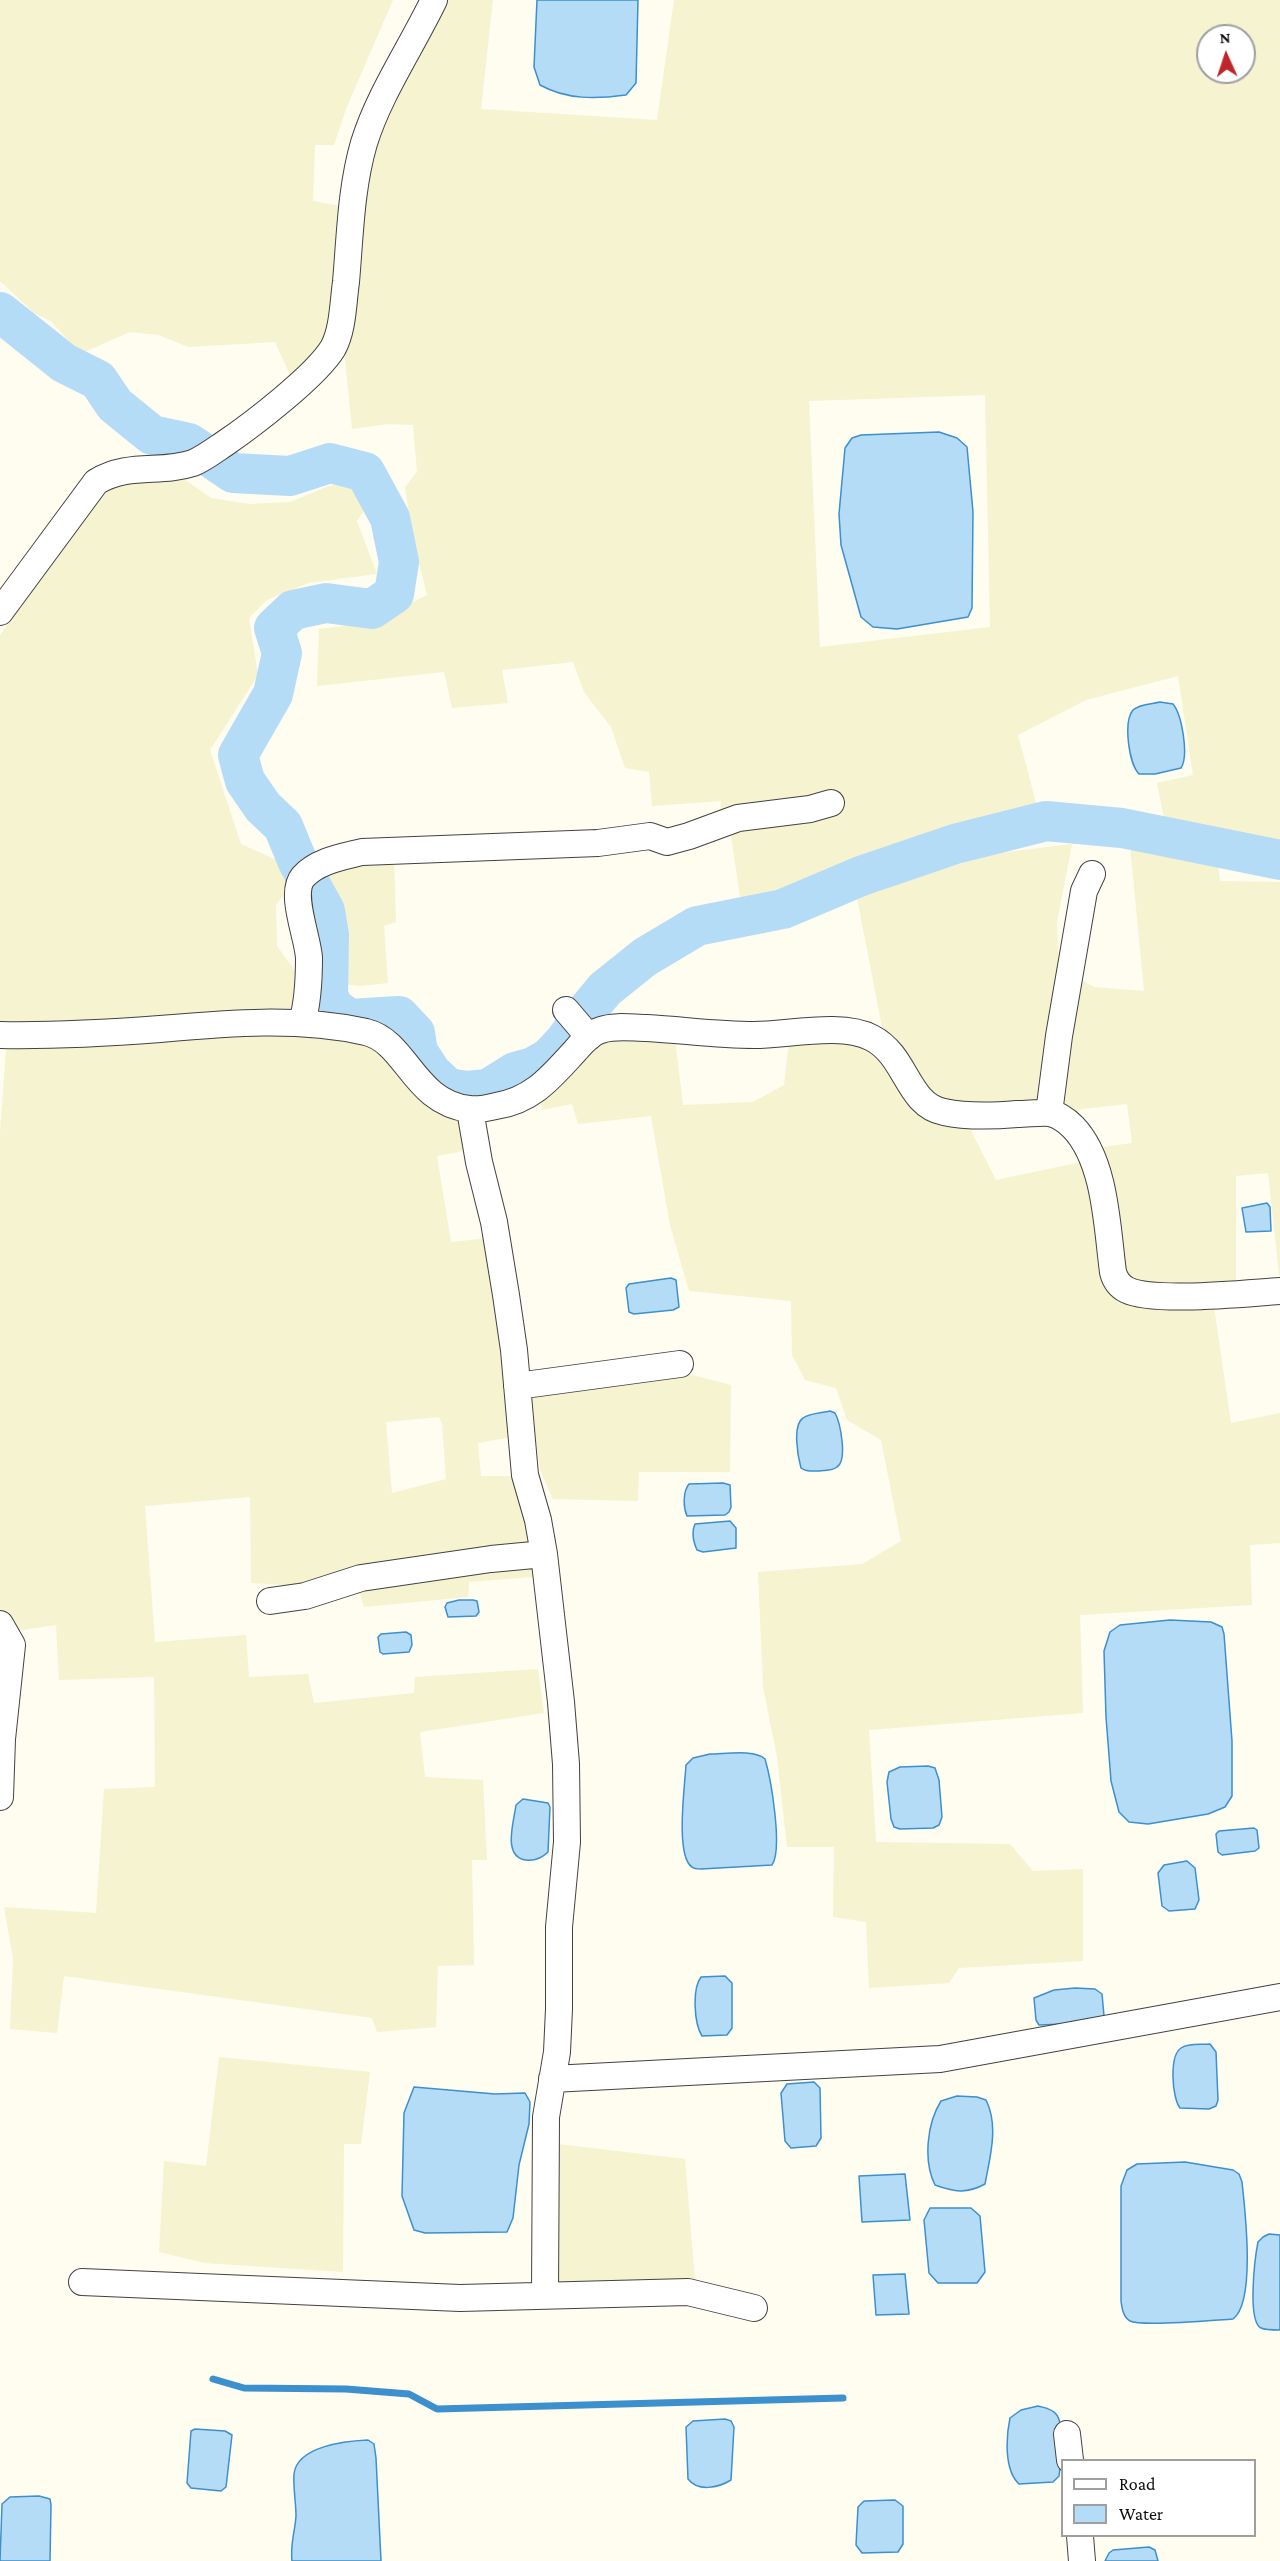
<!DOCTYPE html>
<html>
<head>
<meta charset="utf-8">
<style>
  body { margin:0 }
  #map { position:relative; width:1280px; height:2561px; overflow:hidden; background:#fffcf0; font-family:"Crimson Pro",serif }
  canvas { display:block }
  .legend { position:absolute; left:1061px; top:2459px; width:195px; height:78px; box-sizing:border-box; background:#fff; border:2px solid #9f9f9f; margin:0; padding:8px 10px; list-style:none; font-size:18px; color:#0f0f0f }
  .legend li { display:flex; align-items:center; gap:12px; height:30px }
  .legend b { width:30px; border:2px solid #9f9f9f }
  .north { position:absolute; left:1196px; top:24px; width:60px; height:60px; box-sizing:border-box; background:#fff; border:2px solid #9f9f9f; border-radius:50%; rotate:357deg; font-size:16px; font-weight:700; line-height:24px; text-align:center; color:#0f0f0f }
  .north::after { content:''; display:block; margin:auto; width:21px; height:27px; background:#bf262a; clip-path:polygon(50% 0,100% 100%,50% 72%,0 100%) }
</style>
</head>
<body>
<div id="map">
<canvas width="1280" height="2561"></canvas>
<ul class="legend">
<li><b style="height:8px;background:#fff"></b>Road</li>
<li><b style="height:16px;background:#b5dcf6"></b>Water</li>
</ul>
<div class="north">N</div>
</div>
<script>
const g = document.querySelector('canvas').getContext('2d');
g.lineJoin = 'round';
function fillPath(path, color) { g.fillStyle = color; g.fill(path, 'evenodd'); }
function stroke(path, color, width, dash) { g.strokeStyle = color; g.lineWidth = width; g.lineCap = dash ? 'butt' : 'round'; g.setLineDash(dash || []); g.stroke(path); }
fillPath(new Path2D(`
  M0 0H393L346 109 334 145H315L313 201 346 207 330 334 314 361 290 375 275 342 189 347 158 335 130 332 80 354 51 321 35 314 0 281Z
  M440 0H493L481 109 657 120 674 0H1280V848H1248L1165 824 1157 783 1193 775 1178 676 1086 700 1018 735 1037 806 741 904 731 836 720 814 721 801 652 806 649 772 625 768 611 727 584 692 573 662 502 670 508 703 452 708 444 672 317 686 319 629 370 623 427 595 412 534 405 487 417 472 413 425 388 424 352 429 345 359 363 190 373 143ZM1208 36H1244V72H1208ZM985 395 990 627 820 647 809 401Z
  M177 474 211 498 249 504 290 502 329 486 347 482 366 508 357 521 377 574 308 583 267 600 249 618 258 675 210 750 241 844 281 862 292 884 276 905 277 946 298 975 299 1013 0 1027V635L83 518 115 483Z
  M1072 844 1057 923 1059 967 1094 987 1144 991 1130 846 1218 863 1220 881 1280 882V1283L1268 1173 1236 1176V1286L1157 1291 1121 1275 1096 1148 1132 1143 1127 1104 1082 1109 1073 1114 941 1103 883 1032 857 898 928 873 998 853Z
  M394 856 396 922 384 926 388 983 361 986 334 983 340 933 330 888 320 870Z
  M239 1032 376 1041 465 1120 469 1150 437 1156 451 1242 490 1238 512 1437 478 1443 481 1476H518L531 1523 533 1577 469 1582 468 1597 364 1607 360 1594 303 1586 251 1583 250 1497 145 1506 155 1642 246 1635 249 1677 308 1674 314 1703 414 1693 415 1677 538 1669 544 1713 420 1732 425 1777 483 1780 487 1860H472L474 1965 438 1966 436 2027 377 2032 372 2018 64 1976 57 2033 10 2029 13 1959 4 1907 96 1913 104 1789 155 1787 154 1677 59 1680 56 1625 16 1631 12 1621 0 1611V1132L6 1050ZM439 1417 442 1424 446 1479 392 1493 386 1422Z
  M598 1037 675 1039 683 1105 753 1102 784 1085 789 1041 871 1044 967 1123 996 1180 1086 1161 1115 1294 1131 1305 1213 1300 1231 1423 1280 1413V1543L1250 1545 1252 1605 1080 1615 1083 1713 869 1730 876 1842 1010 1844 1033 1871 1083 1869V1961L959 1968 949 1983 869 1988 866 1922 833 1917 834 1847H787L777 1757 763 1687 758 1572 862 1564 901 1541 881 1440 847 1420 836 1388 805 1380 792 1355 791 1301 689 1291 670 1225 651 1116 578 1124 572 1104 542 1110 540 1098Z
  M681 1372 731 1385 730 1472H639L638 1501 553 1499 540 1470 529 1392Z
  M219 2057 370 2072 361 2144H344L343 2272 205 2263 159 2252 164 2161 206 2166Z
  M558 2144 685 2159 695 2281 557 2287Z`), '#f5f3d0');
const water = new Path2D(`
  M537 0H638L636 83 626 95C596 99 567 100 540 85L534 67Z
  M939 432 957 438 967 447 973 512 972 608 968 617 897 629 873 627 861 617 841 545 839 514 845 448 852 438 861 435Z
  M1160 702 1173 704C1182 715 1189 756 1181 768L1155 774H1139C1129 764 1123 722 1133 710 1139 704 1152 704 1160 702Z
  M1267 1203 1270 1207 1271 1231 1246 1232 1242 1208Z
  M671 1278 676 1280 679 1307 673 1310 634 1314 629 1312 626 1288 629 1284Z
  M830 1411 835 1413C840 1422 848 1460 837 1467 832 1471 825 1470 819 1471 811 1471 807 1472 801 1468 798 1457 792 1425 803 1418 810 1413 822 1413 830 1411Z
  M723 1483 730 1485 731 1507 729 1512 725 1515 687 1516C683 1507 683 1491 689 1484Z
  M730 1521 736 1528V1548L703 1552 697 1550C693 1541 691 1533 695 1524Z
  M473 1600 477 1601 479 1612 476 1616 448 1617 445 1607 447 1603 459 1600Z
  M1170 1620 1211 1622 1222 1627 1224 1634 1232 1741V1796L1225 1807 1208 1814 1148 1824 1129 1822 1119 1812 1111 1781 1106 1717 1104 1651 1110 1632 1120 1625Z
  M406 1632 411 1635 412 1645 409 1652 383 1654 380 1652 378 1637 381 1634Z
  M710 1754C725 1754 754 1749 765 1759 771 1779 783 1849 772 1865L701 1869C698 1869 694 1869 692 1867 675 1856 685 1784 686 1765L693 1758Z
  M928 1766 935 1768 939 1780 942 1817 939 1825 933 1828 900 1829 894 1827 891 1819 887 1782 889 1772 900 1767Z
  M523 1799 548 1803 550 1807 548 1852C542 1858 535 1861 526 1860 502 1857 514 1821 516 1805Z
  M1254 1828 1257 1830 1259 1848 1255 1851 1222 1855 1218 1852 1216 1834 1219 1831Z
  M1187 1861 1195 1868 1199 1900 1195 1909 1169 1911 1162 1906 1158 1873 1164 1865Z
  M725 1976 732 1983V2028L727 2035 702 2036C694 2023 692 1989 701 1977Z
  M1075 1988 1095 1989 1102 1994 1104 2016 1087 2023 1039 2025 1036 2020 1034 1998 1054 1990Z
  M1210 2044 1216 2052 1218 2100 1216 2106 1209 2109 1180 2108C1172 2098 1169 2056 1181 2048 1188 2043 1201 2045 1210 2044Z
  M814 2082 820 2088 821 2138 816 2146 791 2148 785 2141 781 2093 787 2084Z
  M414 2087 495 2094 525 2093 530 2102 529 2124 519 2165 513 2218 507 2232 425 2233 414 2230 402 2196 404 2113Z
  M957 2096 977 2097 986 2100C999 2126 990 2157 985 2184 967 2194 954 2192 935 2185 923 2161 927 2123 941 2101Z
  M1185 2162 1233 2170 1239 2174 1242 2182C1245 2210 1256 2302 1233 2319 1215 2320 1142 2327 1130 2321 1123 2317 1122 2308 1121 2301V2186L1127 2170 1137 2164Z
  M905 2174 910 2220 862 2222 859 2176Z
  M930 2208H971L980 2216 985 2272 977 2283H938L929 2273 924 2220Z
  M1269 2234 1280 2235V2330C1275 2330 1265 2330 1261 2328 1247 2321 1255 2257 1258 2242L1263 2237Z
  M905 2274 909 2314 876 2315 873 2275Z
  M1038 2406C1045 2408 1051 2408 1056 2414 1065 2424 1061 2463 1059 2476L1053 2482 1019 2484C1004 2470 1006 2437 1010 2418L1021 2410Z
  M725 2419 731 2421 734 2427 731 2480C718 2488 698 2492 688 2479L686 2427 693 2421Z
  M195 2429 225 2431 232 2435 226 2487 221 2491 191 2488 187 2483 191 2431Z
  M368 2440 374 2444 376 2458 381 2561H292C290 2544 295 2532 296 2516 296 2502 293 2488 294 2474 297 2446 346 2441 368 2440Z
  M39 2496 50 2499 51 2505 50 2561H0L2 2504 10 2497Z
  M895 2500 903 2506V2544L898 2552 862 2553 856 2545 858 2507 864 2501Z
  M1149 2547 1155 2550 1158 2561H1105L1109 2553 1113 2550Z`);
fillPath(water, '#b5dcf6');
stroke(water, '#3c90cd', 1.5);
stroke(new Path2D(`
  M213 2379 244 2388 346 2389 409 2394 437 2409 843 2398`), '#3c90cd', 7);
stroke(new Path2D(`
  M0 312 64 363 98 380 115 405 152 435 189 443 233 473 290 476 330 463 365 472 390 518 399 562 394 594 372 609 326 603 293 610 274 628 282 653 273 694 238 755 245 781 263 807 283 826 297 860 325 911 329 935 328 996 334 1008 350 1019 399 1016 415 1033 418 1052 431 1072 448 1088 466 1091 488 1089 515 1072 533 1067 549 1058 564 1042 585 1013 605 989 645 957 697 926 783 909 861 876 955 844 1046 821 1122 828 1280 860`), '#b5dcf6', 40);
const street = new Path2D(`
  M0 612 96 482C129 462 160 474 193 463 203 459 215 450 224 444 252 425 316 376 333 348 343 330 343 303 346 282 350 236 351 187 364 143 379 94 412 46 434 0
  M566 1010 589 1037
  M302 1023C308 1002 309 980 309 958 308 937 289 894 303 877 317 861 342 857 362 852L598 843 650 836 667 842 689 836 738 818 810 809 831 803
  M0 1035C53 1036 107 1033 160 1029 229 1023 298 1017 366 1032 407 1042 413 1102 469 1109 477 1110 488 1108 496 1106 533 1100 551 1077 575 1051 582 1043 590 1033 601 1030 615 1025 633 1028 647 1028 683 1030 718 1035 754 1035 788 1035 842 1022 872 1038 907 1056 907 1105 944 1112 967 1117 994 1116 1017 1114 1028 1114 1040 1112 1050 1113 1059 1115 1067 1121 1073 1127 1106 1161 1107 1228 1113 1272 1115 1280 1119 1286 1127 1290 1154 1303 1247 1293 1280 1291
  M470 1110 479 1162 494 1222 506 1295 514 1350 525 1475 538 1520 544 1554 561 1702 566 1764 567 1842 559 1927V2009L557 2052 546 2117 545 2294
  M1049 1113 1059 1036 1084 891 1092 874
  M517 1386 680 1364
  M270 1601 305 1596 361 1578 491 1559 544 1554
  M0 1624 12 1645 2 1739 0 1797
  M552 2079 940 2059 1280 1997
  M82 2282 460 2298 688 2292 754 2308
  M1067 2434 1070 2460
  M1080 2536 1082 2561`);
stroke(street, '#424242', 28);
stroke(street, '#fff', 26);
</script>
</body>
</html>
